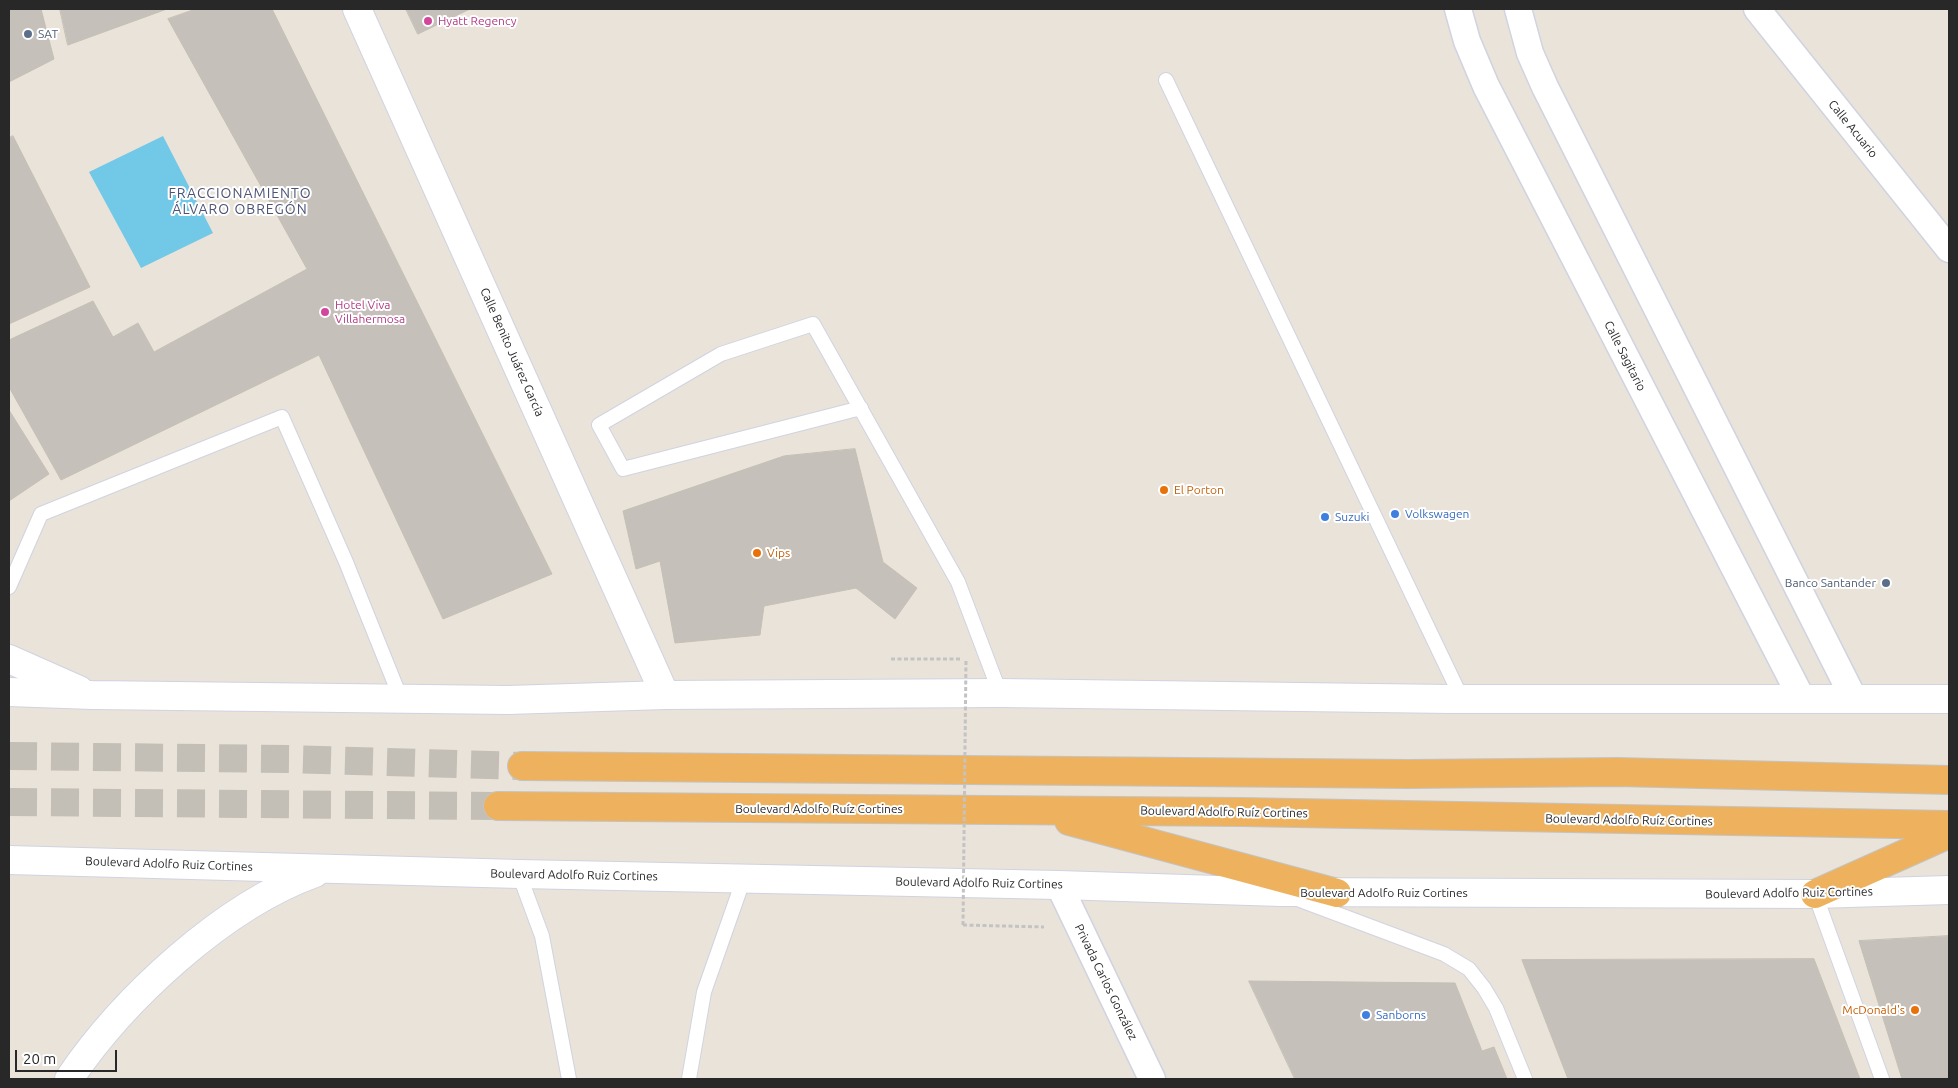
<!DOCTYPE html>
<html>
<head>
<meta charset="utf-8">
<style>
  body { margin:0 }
  #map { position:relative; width:1958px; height:1088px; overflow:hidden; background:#eae3da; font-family:Ubuntu,sans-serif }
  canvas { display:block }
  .frame { position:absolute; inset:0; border:10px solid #282828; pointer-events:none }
  .scale { position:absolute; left:15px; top:1050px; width:102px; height:22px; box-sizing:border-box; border:2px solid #282828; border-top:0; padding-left:6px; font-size:15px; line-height:18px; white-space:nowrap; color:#282828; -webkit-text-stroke:4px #fff; paint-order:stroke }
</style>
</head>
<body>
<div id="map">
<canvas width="1958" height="1088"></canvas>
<div class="frame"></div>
<div class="scale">20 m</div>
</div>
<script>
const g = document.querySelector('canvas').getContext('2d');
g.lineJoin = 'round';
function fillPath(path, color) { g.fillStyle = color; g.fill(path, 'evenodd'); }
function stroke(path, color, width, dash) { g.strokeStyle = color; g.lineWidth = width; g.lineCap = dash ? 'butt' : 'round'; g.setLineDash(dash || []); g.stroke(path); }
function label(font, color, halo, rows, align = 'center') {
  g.font = font + ' Ubuntu,sans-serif'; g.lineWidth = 4; g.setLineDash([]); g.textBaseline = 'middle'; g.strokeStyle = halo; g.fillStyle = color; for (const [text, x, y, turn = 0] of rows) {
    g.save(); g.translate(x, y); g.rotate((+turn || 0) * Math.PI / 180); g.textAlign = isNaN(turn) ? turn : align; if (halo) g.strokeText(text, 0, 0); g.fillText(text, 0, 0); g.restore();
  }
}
fillPath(new Path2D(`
  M163 136 213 233 141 268 89 172Z`), '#72c8e7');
const building = new Path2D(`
  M9 9H41L54 59 9 82Z
  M60 9H167L68 45Z
  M196 9H272L552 574 443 619 319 355 61 480 9 387V341L11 339 93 301 113 337 138 323 154 352 307 269 168 19Z
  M406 9H470L418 34Z
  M13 136 90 287 9 324V138Z
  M9 410 49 474 9 501Z
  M855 449 883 562 917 588 895 619 856 588 764 606 760 635 675 643 660 561 636 569 623 511 784 456Z
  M1949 936V1079H1902L1859 941Z
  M1814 959 1860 1079H1568L1522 960Z
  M1249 981 1455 983 1482 1051 1494 1047 1507 1079H1295Z`);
fillPath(building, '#c5c0ba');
stroke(building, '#c5bfb4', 1);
stroke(new Path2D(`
  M9 756 289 759 522 766
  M9 802 498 806`), '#c3beb6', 28, [28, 14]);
const service = new Path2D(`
  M1166 80 1462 699
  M861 408 623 469 599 425 721 354 813 324 958 582 1000 693
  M9 587 41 514 282 417 346 562 401 699
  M519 874 542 936 569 1079
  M1815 894 1882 1079
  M1300 900 1444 954 1469 969 1484 988 1496 1008 1525 1079
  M689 1079 704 992 744 878`);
const minor = new Path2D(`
  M1458 9 1467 41 1486 86 1802 699
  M1518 9 1530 53 1545 87 1853 697
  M1757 9 1949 249
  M1059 885 1152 1079`);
const tertiary = new Path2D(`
  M357 9 665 695`);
const secondary = new Path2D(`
  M9 659 79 690
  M9 692 92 695 508 700 665 695 1000 693 1450 699H1949
  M9 860 519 874 1059 885 1281 892 1815 894 1949 890
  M69 1079C123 999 223 906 315 873`);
const trunk = new Path2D(`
  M522 766 1409 774 1617 772 1949 780
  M498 806 1242 812 1949 825
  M1069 821 1337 893
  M1815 894 1949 834`);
stroke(service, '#d0d3e0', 16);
stroke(minor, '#d0d3e0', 29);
stroke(tertiary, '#d0d3e0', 30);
stroke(secondary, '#d0d3e0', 30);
stroke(trunk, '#c3c3c3', 30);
stroke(new Path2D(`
  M891 659H960
  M963 925 1044 927`), '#c3c3c3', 3, [4, 2.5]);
stroke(service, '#fff', 14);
stroke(minor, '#fff', 26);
stroke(tertiary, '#fff', 28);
stroke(secondary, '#fff', 28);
stroke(trunk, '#eeb25e', 28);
stroke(new Path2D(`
  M963 925 966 659`), '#c3c3c3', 3, [4, 2.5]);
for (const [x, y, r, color] of [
  [428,21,5,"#d1479c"],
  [28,34,5,"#5c6f8a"],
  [325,312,5,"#d1479c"],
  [1164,490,5,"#e8710a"],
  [1395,514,5,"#3f7fe0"],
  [1325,517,5,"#3f7fe0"],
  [757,553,5,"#e8710a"],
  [1886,583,5,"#5c6f8a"],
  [1915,1010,5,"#e8710a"],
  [1366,1015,5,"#3f7fe0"]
]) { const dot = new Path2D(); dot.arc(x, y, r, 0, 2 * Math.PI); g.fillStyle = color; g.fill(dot); stroke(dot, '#fff', 2); }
label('12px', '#b23c85', '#fff', [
  ["Hyatt Regency",438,21],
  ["Hotel Viva",335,305],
  ["Villahermosa",335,319]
], 'left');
label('12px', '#4e5e75', '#fff', [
  ["SAT",38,34],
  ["Banco Santander",1876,583,"right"]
], 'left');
label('12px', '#282828', '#fff', [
  ["Calle Acuario",1853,129,51],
  ["Calle Benito Juárez García",512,352,66],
  ["Calle Sagitario",1625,356,63],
  ["Boulevard Adolfo Ruíz Cortines",819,809],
  ["Boulevard Adolfo Ruíz Cortines",1224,812,1],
  ["Boulevard Adolfo Ruíz Cortines",1629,820,1],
  ["Boulevard Adolfo Ruiz Cortines",169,864,2],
  ["Boulevard Adolfo Ruiz Cortines",574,875,1],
  ["Boulevard Adolfo Ruiz Cortines",979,883,1],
  ["Boulevard Adolfo Ruiz Cortines",1384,893],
  ["Boulevard Adolfo Ruiz Cortines",1789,893,-1],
  ["Privada Carlos González",1106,982,64]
]);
label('12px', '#c56008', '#fff', [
  ["El Porton",1174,490],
  ["Vips",767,553],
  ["McDonald's",1905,1010,"right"]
], 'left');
label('12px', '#366cbe', '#fff', [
  ["Volkswagen",1405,514],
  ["Suzuki",1335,517],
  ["Sanborns",1376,1015]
], 'left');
g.letterSpacing = '1px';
label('14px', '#4c5376', '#fff', [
  ["FRACCIONAMIENTO",240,193],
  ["ÁLVARO OBREGÓN",240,209]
]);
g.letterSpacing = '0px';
</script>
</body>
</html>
